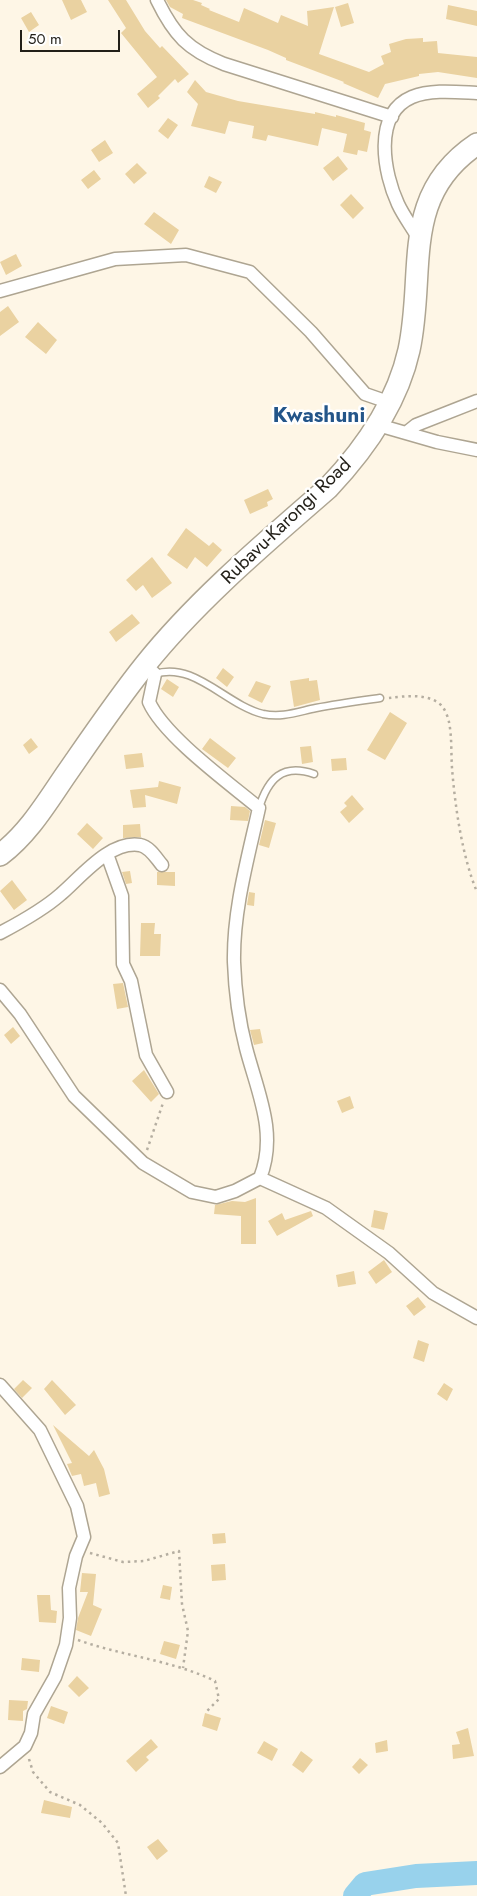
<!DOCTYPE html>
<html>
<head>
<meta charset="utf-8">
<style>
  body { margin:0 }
  #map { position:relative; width:477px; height:1896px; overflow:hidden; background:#fef6e6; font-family:Jost,sans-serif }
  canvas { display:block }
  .scale { position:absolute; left:20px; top:30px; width:100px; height:22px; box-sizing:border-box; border:2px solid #221f18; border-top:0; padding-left:6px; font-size:15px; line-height:18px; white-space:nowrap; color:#221f18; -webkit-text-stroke:4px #fff; paint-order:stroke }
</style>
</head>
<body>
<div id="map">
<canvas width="477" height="1896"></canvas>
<div class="scale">50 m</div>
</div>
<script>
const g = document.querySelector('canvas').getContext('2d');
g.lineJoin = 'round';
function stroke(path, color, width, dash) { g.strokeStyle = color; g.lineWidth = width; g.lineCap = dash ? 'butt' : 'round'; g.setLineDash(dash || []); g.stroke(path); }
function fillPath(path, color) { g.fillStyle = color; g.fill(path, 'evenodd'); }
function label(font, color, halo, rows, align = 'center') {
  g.font = font + ' Jost,sans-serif'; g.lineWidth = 5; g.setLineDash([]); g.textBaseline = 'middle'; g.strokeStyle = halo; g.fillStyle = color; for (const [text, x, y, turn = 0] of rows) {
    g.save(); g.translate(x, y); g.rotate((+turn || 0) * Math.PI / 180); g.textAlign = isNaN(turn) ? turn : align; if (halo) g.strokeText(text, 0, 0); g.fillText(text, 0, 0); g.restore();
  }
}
stroke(new Path2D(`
  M355 1896 365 1884 416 1876 477 1873`), '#98d2ec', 24);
fillPath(new Path2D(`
  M62 0H81L87 12 71 20Z
  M108 0H126L145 31 160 48 162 46 189 74 178 83 175 79 158 96 160 98 148 108 137 94 157 77 121 33 126 28Z
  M166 0H193L202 3 201 5 210 9 209 10 239 22 244 8 278 23 281 15 308 26 307 11 334 7 319 54 369 72 384 64 381 56 391 52 389 44 406 39 423 38V42L437 41 438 53 477 57V78L438 72 419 74V76L385 84 378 98 343 83 344 82 286 60V58L268 50 182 18 183 14 170 7Z
  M348 3 354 23 341 27 335 7Z
  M448 5 477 11V26L446 19Z
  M31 12 39 25 29 32 21 18Z
  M195 80 206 92 238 101 315 114V112L336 117V115L365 123 364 130 371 132 367 152 358 150 357 155 343 152 347 134 322 128 318 146 268 135 266 141 252 138 254 126 229 121 225 134 191 126 198 104 187 92Z
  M168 118 178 125 168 139 158 131Z
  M105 140 113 153 99 162 91 150Z
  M338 156 348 169 333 181 323 168Z
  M137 163 147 173 134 184 125 174Z
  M94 170 101 179 88 189 81 180Z
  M209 176 222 182 216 193 204 187Z
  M351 194 364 208 353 219 340 205Z
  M154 212 179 230 171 244 144 224Z
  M16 254 22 266 6 275 0 262Z
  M8 306 19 322 0 336V312Z
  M38 322 57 340 46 354 25 337Z
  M268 489 273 499 267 502 268 506 250 514 244 500Z
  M186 528 209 546 213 542 222 550 207 567 195 557 187 569 167 555Z
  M152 557 172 583 152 598 143 585 136 591 126 580Z
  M132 614 140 623 116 642 109 632Z
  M223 668 234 677 227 687 216 678Z
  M309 678V681L317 680 320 700 294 707 290 681Z
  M167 679 179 687 173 697 161 689Z
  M256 681 271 686 262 703 248 696Z
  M390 712 407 723 385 760 367 750Z
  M31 738 38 747 29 754 23 745Z
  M210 738 236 758 228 768 202 749Z
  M311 746 313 762 302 764 300 747Z
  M142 753 144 767 126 769 124 755Z
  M346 758 347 770 332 771 331 759Z
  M159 781 181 787 177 804 145 795 146 807 133 808 130 790 158 787Z
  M352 795 364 809 349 823 340 812 347 806 344 803Z
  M231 806 245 807 250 811 248 821 230 820Z
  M265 820 276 823 269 848 259 845Z
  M87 823 103 838 93 849 77 834Z
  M140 824 141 837 123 838V825Z
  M130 871 132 883 126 884 122 872Z
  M157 872H175V886L157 885Z
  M12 880 27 900 14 910 0 891Z
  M249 892 255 893 254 906 247 905Z
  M141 923H155L154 934H161L160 956H140Z
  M123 983 128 1007 117 1009 113 984Z
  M13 1027 20 1036 11 1044 4 1035Z
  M260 1029 263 1043 254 1045 250 1030Z
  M144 1070 159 1094 151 1102 132 1081Z
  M350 1096 354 1108 342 1113 337 1101Z
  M256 1198V1244H241V1216L214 1214 215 1205 232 1201 245 1202Z
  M374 1210 388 1213 384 1230 371 1227Z
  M311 1211 313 1216 277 1236 268 1221 282 1213 285 1220Z
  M384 1260 392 1272 376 1284 368 1272Z
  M354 1271 356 1284 338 1287 336 1275Z
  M418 1297 426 1307 414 1316 406 1306Z
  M418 1340 429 1344 424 1362 413 1358Z
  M23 1380 32 1388 22 1398 14 1389Z
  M52 1380 76 1405 65 1415 44 1389Z
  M444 1383 453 1389 447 1401 437 1394Z
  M53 1425 89 1456 94 1450 104 1469 110 1494 99 1497 96 1483 84 1486 81 1474 72 1476 67 1464 72 1463Z
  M225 1533 226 1543 213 1544 212 1534Z
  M225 1564 226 1580 212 1581 211 1565Z
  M82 1573 96 1574 93 1605 102 1609 91 1636 76 1630 78 1618 88 1592H80Z
  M163 1585 172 1587 170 1600 160 1598Z
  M37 1595H50L51 1610 57 1611 56 1623 39 1622Z
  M164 1641 180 1645 176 1659 160 1654Z
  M22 1658 40 1660 39 1672 21 1670Z
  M77 1676 89 1688 79 1697 68 1686Z
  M9 1700 28 1701 27 1709 23 1711V1721L8 1720Z
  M51 1706 68 1712 64 1724 47 1718Z
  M205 1713 221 1718 217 1731 202 1726Z
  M468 1728 474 1756 453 1759 452 1745 460 1744 456 1732Z
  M151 1739 158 1747 146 1757 149 1760 136 1772 126 1761Z
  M387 1740 388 1751 376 1753 375 1743Z
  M264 1741 278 1749 272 1761 257 1753Z
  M301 1751 313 1760 303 1773 292 1765Z
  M360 1758 368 1765 359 1774 352 1767Z
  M44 1800 72 1807 70 1818 41 1813Z
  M158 1839 168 1851 157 1860 147 1847Z`), '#ead2a1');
const service = new Path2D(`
  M155 674C194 661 226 705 263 714 282 718 297 712 316 708 337 704 359 701 380 698
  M259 808C268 779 282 763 314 774`);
const minor = new Path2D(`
  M157 0C174 35 188 50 224 64L392 117
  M420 241C413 228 404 217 398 204 384 174 372 114 412 97 431 89 457 92 477 93
  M0 291 115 259 186 255 250 272 311 332 365 394 391 403
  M378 425 437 442 477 450
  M406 433 416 425 477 401
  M145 665 155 674 149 702C164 736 229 783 259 808 248 858 233 910 234 962 235 990 239 1021 246 1048 257 1091 278 1133 260 1178
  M107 854 122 896 123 964 131 981 146 1055 167 1092
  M0 933C21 922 43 910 61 894 81 877 110 840 140 845 150 847 156 858 162 865
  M0 990 20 1014 74 1096 143 1163 192 1192 216 1197 235 1191 260 1178 326 1208 389 1253 433 1293 477 1318
  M0 1385 40 1430 77 1506 84 1537 76 1556 69 1588 70 1618 66 1645 55 1677 34 1714 31 1733 25 1746 0 1767`);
const trunk = new Path2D(`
  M0 855C29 833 47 802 67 773 92 737 117 700 145 665 197 600 265 543 328 488 365 449 397 404 409 350 426 272 399 196 477 144`);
stroke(service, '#aea592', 9);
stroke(minor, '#aea592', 15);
stroke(trunk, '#aea592', 24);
stroke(new Path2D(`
  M389 698C405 696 428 693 441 705 445 709 448 717 449 722 452 737 451 753 452 768 455 806 462 856 477 892
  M147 1150 163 1103
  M90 1553 123 1562 144 1561 179 1551 182 1604 188 1631 183 1668
  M78 1640C123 1656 171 1660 215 1681L219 1699 205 1713
  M29 1759 33 1772 50 1792 80 1805 102 1823 118 1843 126 1896`), '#b5aea1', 2.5, [2.5, 4]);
stroke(service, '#fff', 6);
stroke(minor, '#fff', 12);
stroke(trunk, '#fff', 21);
label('19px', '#221f18', '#fff', [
  ["Rubavu-Karongi Road",287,522,-44]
]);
label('bold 21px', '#235589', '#fff', [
  ["Kwashuni",319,417]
]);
</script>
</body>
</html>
